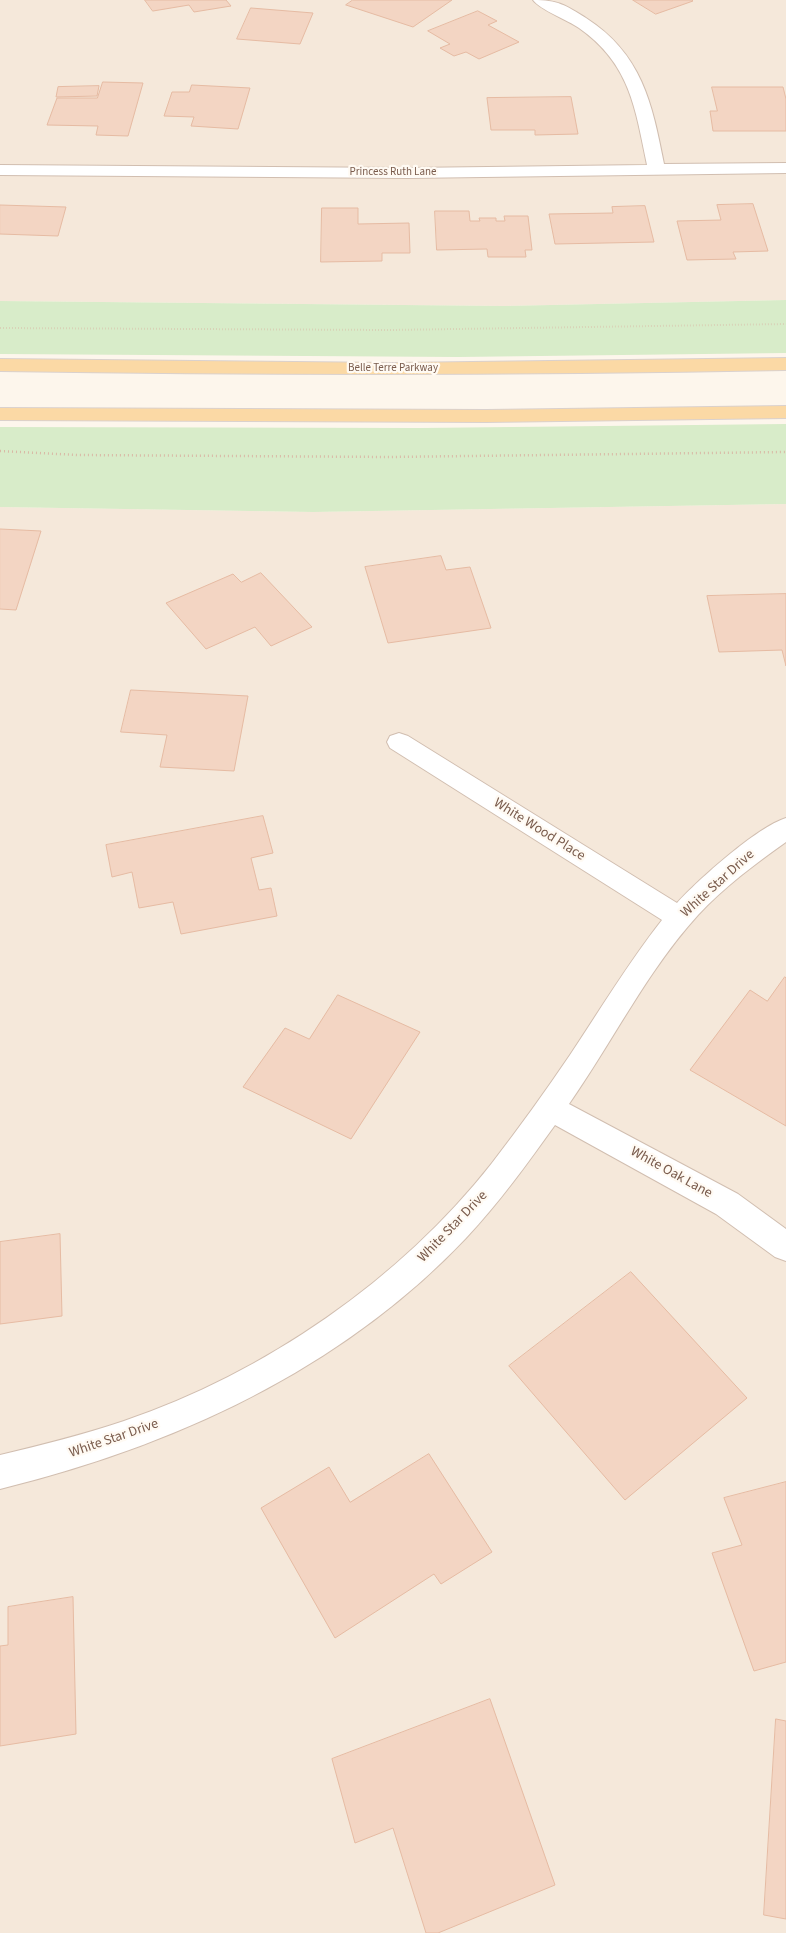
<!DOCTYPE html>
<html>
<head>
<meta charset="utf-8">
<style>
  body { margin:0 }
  canvas { display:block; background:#fdf6ec }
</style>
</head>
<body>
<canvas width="786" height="1933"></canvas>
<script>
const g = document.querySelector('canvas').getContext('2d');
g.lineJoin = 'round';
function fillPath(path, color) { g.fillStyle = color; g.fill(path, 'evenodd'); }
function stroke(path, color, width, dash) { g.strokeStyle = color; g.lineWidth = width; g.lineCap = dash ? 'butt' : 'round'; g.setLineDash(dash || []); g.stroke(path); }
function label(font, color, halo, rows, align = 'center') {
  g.font = font + ' "Source Sans 3",sans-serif'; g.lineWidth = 4.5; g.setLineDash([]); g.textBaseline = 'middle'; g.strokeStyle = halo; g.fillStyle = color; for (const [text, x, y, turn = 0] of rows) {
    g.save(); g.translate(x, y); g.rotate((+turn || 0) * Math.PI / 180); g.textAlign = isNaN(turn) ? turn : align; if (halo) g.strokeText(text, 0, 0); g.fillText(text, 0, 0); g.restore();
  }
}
fillPath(new Path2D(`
  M0 0H786V300L504 306 0 301Z
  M786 504V1933H0V507L313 512Z`), '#f5e8da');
fillPath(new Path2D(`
  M786 300V353L458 357 0 354V301L504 306Z
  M786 424V504L313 512 0 507V427L420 428Z`), '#d8ecc9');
const building = new Path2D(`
  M145 0H226L231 6 194 12 189 5 153 11Z
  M353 0H452L413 27 346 5Z
  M633 0H692L693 1 656 14Z
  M251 8 313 13 300 44 237 39Z
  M478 11 497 21 488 25 519 42 479 59 466 52 454 56 440 48 450 44 428 31Z
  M103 82 143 83 128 136 96 135 98 126 47 125 57 98H97Z
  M192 85 250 88 238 129 191 126 194 117 164 116 172 92H189Z
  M99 86 97 96 56 97 58 87Z
  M712 87H783L786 99V131H713L710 111H717Z
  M571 97 578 134 535 135V130H491L487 98Z
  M753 204 768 251 733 252 736 259 687 260 677 221 721 220 717 205Z
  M0 205 66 207 58 236 0 234Z
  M645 206 654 242 555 244 549 214 613 213 612 207Z
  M322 208H358V224L409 223 410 253H382V261L321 262Z
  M435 211H469L470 221H480L479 218H496V221H505L504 216H528L532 250H525L526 257H488L487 249 437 250Z
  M0 529 41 531 16 610 0 609Z
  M441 556 446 570 470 567 491 628 388 643 365 567Z
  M261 573 312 627 271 646 255 627 206 649 166 603 233 574 241 582Z
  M786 594V666L782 650 719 652 707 596Z
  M131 690 248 696 234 771 160 767 167 735 121 732Z
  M263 816 273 853 251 858 259 890 271 888 277 916 181 934 173 902 139 908 132 872 112 877 106 845Z
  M785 977 786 978V1126L690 1070 750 990 767 1001Z
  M338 995 420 1032 351 1139 243 1087 285 1028 309 1039Z
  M60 1234 62 1316 0 1324V1242Z
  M631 1272 747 1398 625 1500 509 1366Z
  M429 1454 492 1552 441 1584 434 1574 335 1638 261 1508 329 1467 350 1502Z
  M786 1482V1662L754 1671 712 1553 742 1545 724 1498Z
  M73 1597 76 1734 0 1746V1646L8 1645V1607Z
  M490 1699 555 1885 438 1933H426L393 1828 355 1843 332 1759Z
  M776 1719 786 1721V1919L764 1915Z`);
fillPath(building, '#f3d5c3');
stroke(building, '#e6bba3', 1);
const minor = new Path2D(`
  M533 0C558 0 565 5 586 18 642 54 652 103 664 164L786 163V173L408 178 0 175V165L408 168 647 165C635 107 630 64 579 28 568 20 540 10 533 0Z
  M399 733 408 736 677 903C698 880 757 827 786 818V842C755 864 724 887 698 915 647 971 613 1041 569 1104L738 1194 786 1229V1261L775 1257 716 1214 555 1125C527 1164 499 1203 466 1238 341 1370 174 1446 0 1489V1455C42 1445 83 1435 124 1421 265 1373 400 1280 492 1163 519 1128 545 1092 570 1055 600 1010 628 963 662 920L390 748 387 742 390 736Z`);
const major = new Path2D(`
  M786 358V370C524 375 262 375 0 371V359L393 363Z
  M786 406V418L486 422 0 420V408L486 410Z`);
stroke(minor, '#d1beb0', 2);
stroke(major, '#dad1cd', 2);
stroke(new Path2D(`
  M0 328 389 330 786 324`), '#d9b8a5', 2, [0.5, 2.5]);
stroke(new Path2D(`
  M0 451 77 455 389 457 786 452`), '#d9b8a5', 2.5, [1, 3]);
fillPath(minor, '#fff');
fillPath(major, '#fbd9a5');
label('11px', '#7a5c4d', '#fffaf3', [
  ["Princess Ruth Lane",393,173],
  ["Belle Terre Parkway",393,369]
]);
label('14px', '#7a5c4d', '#fffaf3', [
  ["White Wood Place",539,830,32],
  ["White Star Drive",718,884,-42],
  ["White Oak Lane",671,1173,29],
  ["White Star Drive",453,1227,-46],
  ["White Star Drive",114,1439,-19]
]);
</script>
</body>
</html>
